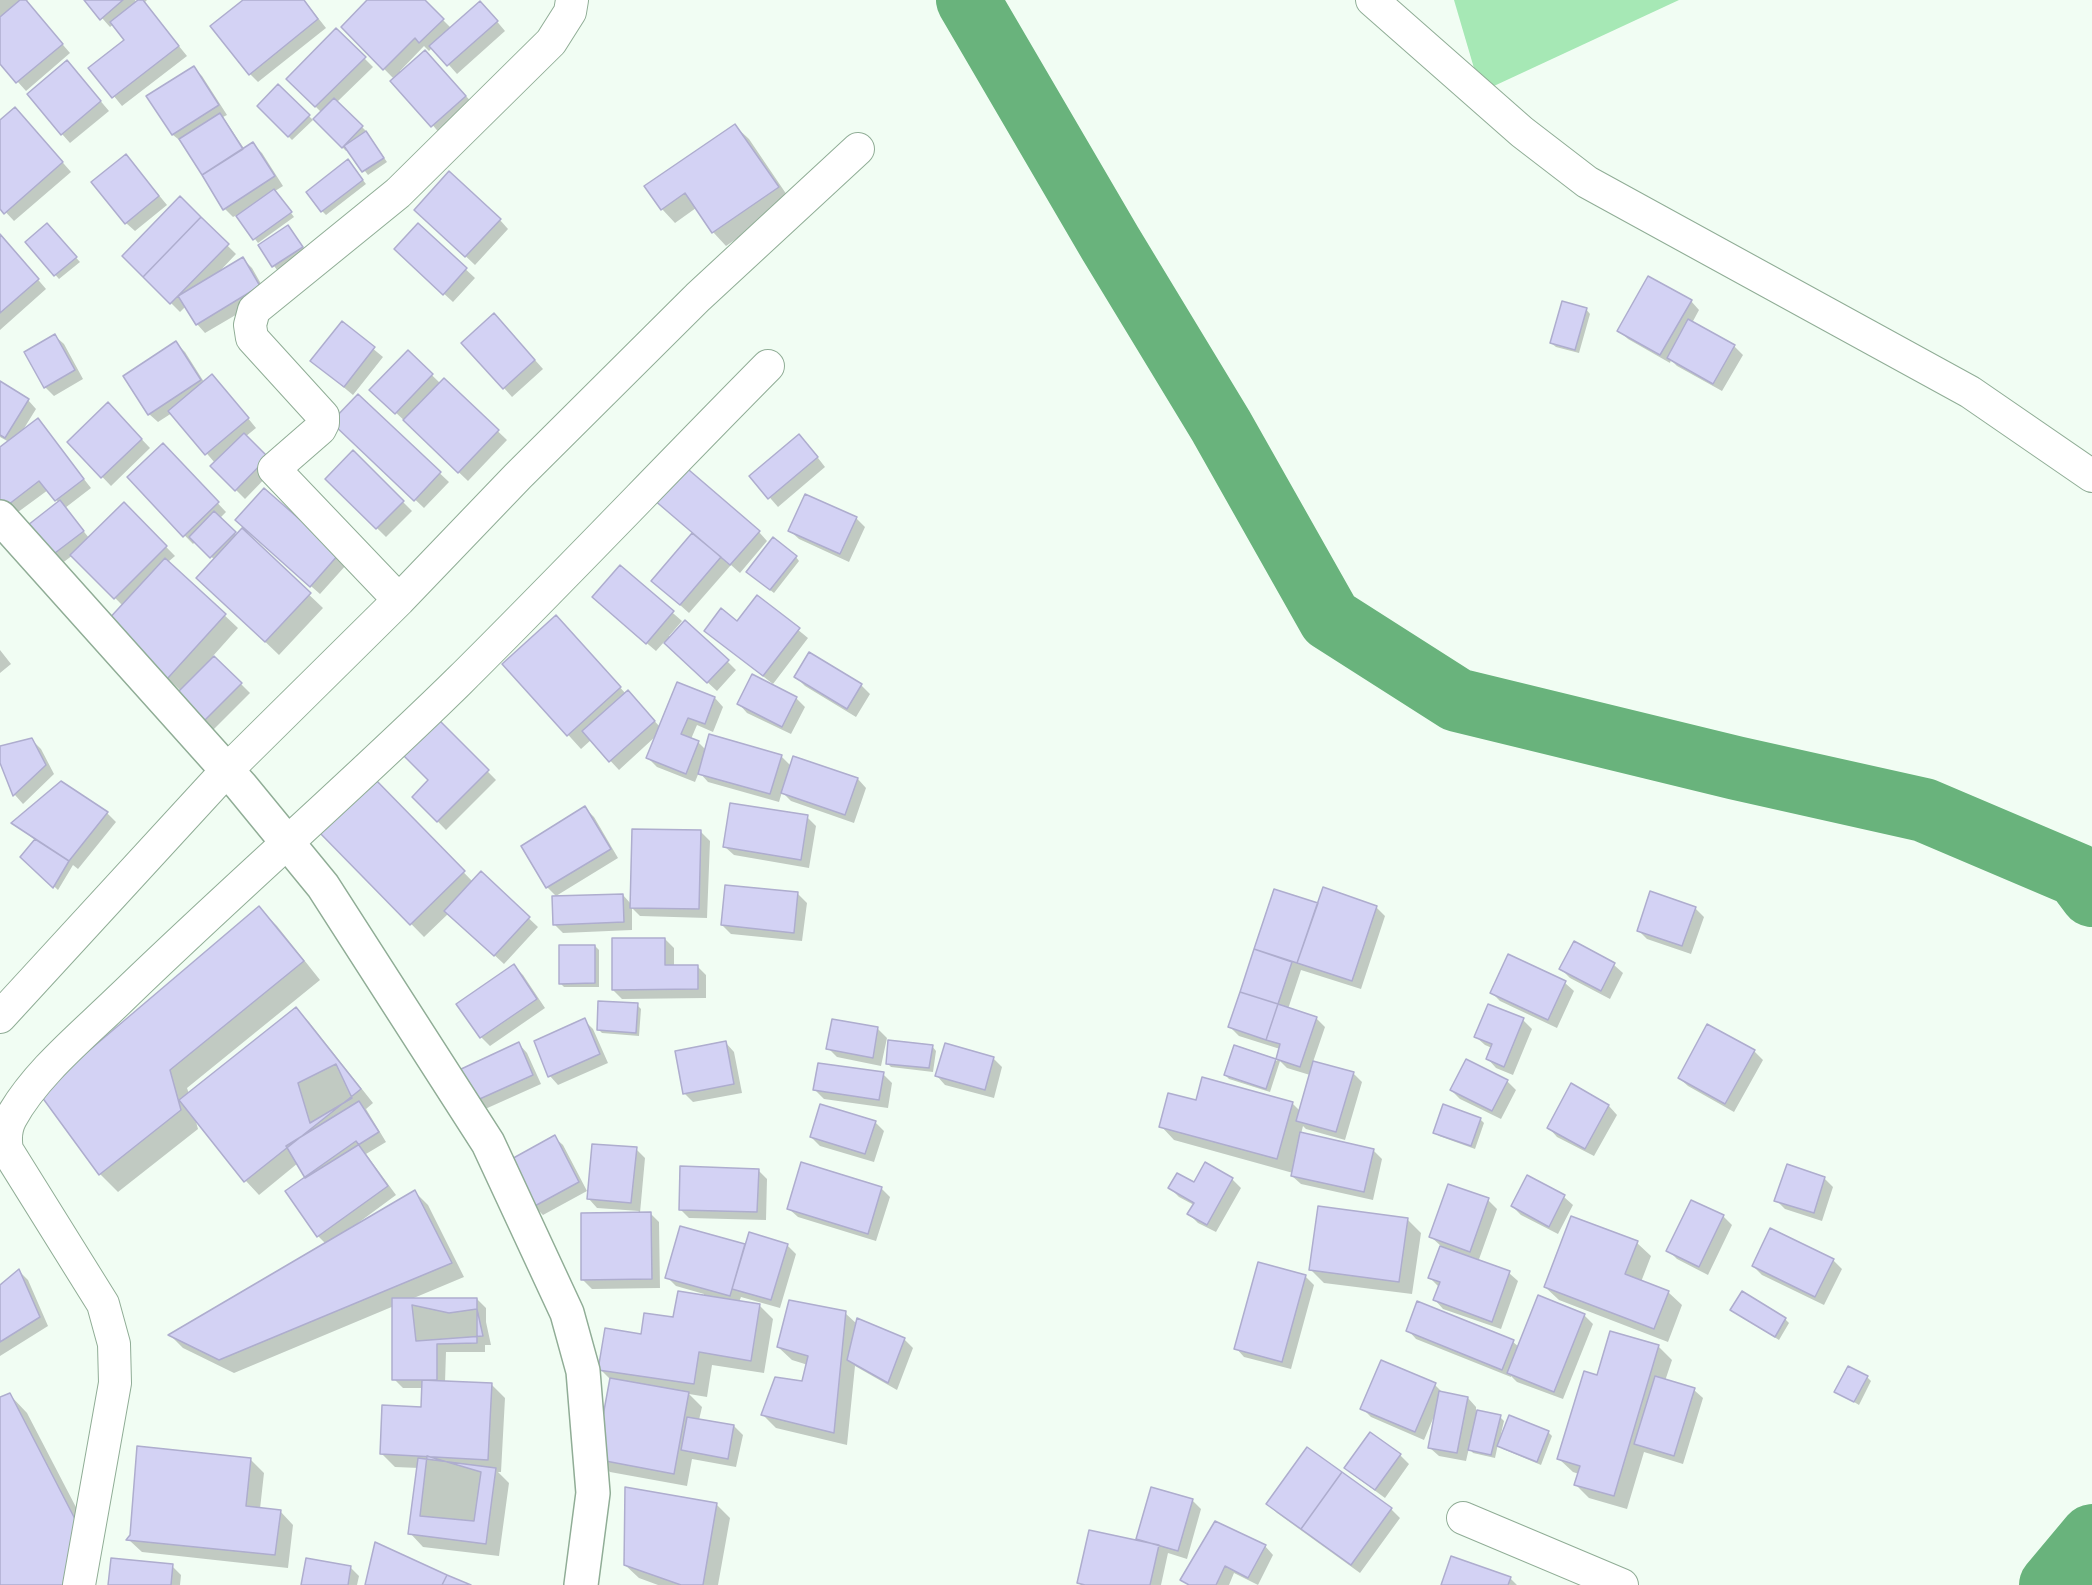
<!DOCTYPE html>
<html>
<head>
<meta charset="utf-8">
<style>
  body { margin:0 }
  canvas { display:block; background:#f1fdf3 }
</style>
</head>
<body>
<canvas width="2092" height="1585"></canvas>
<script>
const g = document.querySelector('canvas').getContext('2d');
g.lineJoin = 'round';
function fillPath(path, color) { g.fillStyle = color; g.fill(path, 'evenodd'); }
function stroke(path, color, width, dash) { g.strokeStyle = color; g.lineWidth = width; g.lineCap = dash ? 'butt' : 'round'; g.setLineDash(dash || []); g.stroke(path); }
fillPath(new Path2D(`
  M1454 0H1679L1481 92Z`), '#a6e8b5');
fillPath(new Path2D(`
  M0 0H28L26 2 70 53 26 91 0 62Z
  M86 0H135L137 3 141 0H147L144 3 187 56 122 106 91 68 126 40 114 24 110 27Z
  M245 0H304L326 28 258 82 250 74Z
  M369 0H423L451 28 489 12 505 31 457 74 433 47 429 51 424 46 400 71 401 73 434 60 474 105 441 135 394 79 343 27Z
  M336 30 373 67 337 102 366 131 387 162 368 175 348 149 346 151 315 119 322 113 288 79Z
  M193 67 202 76 227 115 223 117 245 150 253 144 262 153 283 186 275 191 294 217 258 243 237 215 233 217 225 209 183 143 173 135 149 97Z
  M75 71 109 111 70 143 62 134Z
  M278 86 313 120 292 140 259 106Z
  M24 118 71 172 14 221 0 206V122Z
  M735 126 749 139 791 201 726 246 713 232 696 208 675 223 662 209Z
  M134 165 167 205 135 231 126 223Z
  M351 165 366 184 326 215 322 211Z
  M180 199 236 254 218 273 243 259 252 268 268 296 205 333 197 324 186 306 180 312 124 256Z
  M425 218 500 220 508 229 475 265Z
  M418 225 475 278 453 302 405 258Z
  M50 229 80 262 59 279 27 242Z
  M292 231 306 251 277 270 260 246Z
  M0 235 46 289 0 330Z
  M1691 301 1699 310 1692 323 1734 346 1743 355 1722 391 1677 366 1671 360 1670 363 1628 339 1619 331Z
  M1586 309 1590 314 1579 353 1556 347 1551 343Z
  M342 323 383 357 353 395 312 361Z
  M503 324 543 369 512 397 504 388Z
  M55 336 64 344 83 379 54 396 45 387Z
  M176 343 185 352 204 382 221 385 256 428 245 437 276 467 245 499 212 466 215 463 172 413 158 422 149 414Z
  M408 352 440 383 444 380 507 440 468 481 372 390Z
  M0 383 28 400 36 409 23 430 37 420 91 488 65 508 89 538 124 504 175 556 168 562 238 628 213 656 250 693 212 731 181 691 121 635 123 606 73 555 61 564 52 555 59 503 48 490 14 515 0 500V449L9 442 0 437Z
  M358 396 449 482 424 508 333 422Z
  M116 412 150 448 111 486 69 442Z
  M163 445 226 512 219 519 237 536 242 531 323 608 279 655 212 591 215 560 195 542 193 544 129 478Z
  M808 445 825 467 778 507 751 476Z
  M353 452 412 511 386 537 327 479Z
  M264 490 347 564 320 594 246 529Z
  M856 518 865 527 849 562 799 539 790 531Z
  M759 532 767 541 740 573 731 565 689 613 653 581 693 533Z
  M796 557 799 561 774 593 752 576Z
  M620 567 682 621 669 636 727 661 736 670 717 691 664 642 656 651 603 606Z
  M758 597 808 638 773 684 715 639 738 623Z
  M569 631 626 694 636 701 660 727 677 684 715 698 723 707 713 732 697 725 691 739 698 742 706 750 781 756 791 766 858 779 866 788 854 823 791 801 782 792 779 802 708 782 699 772 695 782 657 767 648 758 656 736 619 770 591 740 581 749 504 664Z
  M0 650 11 664 0 673Z
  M796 677 861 685 870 694 856 717 805 686Z
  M796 698 805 707 791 734 747 713 739 704Z
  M438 721 496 780 446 830 414 797 430 780Z
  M32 740 41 749 54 774 23 804 15 795 0 759V748Z
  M372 778 473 882 481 873 538 927 504 964 449 913 424 937 319 830Z
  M61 783 107 813 116 822 78 869 73 865 58 890 22 857 35 840 13 823Z
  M585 808 594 817 618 858 556 896 547 887 523 847Z
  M807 817 816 826 809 868 734 855 725 847Z
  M701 832 710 841 707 918 640 916 632 908V930L563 933 554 924 623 895 631 904Z
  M1275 890 1319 905 1376 907 1385 916 1361 989 1301 970 1288 1009 1316 1018 1325 1027 1313 1062 1353 1073 1362 1082 1345 1140 1306 1129 1303 1126 1301 1134 1373 1150 1382 1159 1373 1200 1301 1184 1292 1176 1293 1173 1174 1140 1161 1126 1197 1102 1292 1103 1300 1111 1310 1075 1287 1068 1280 1061 1270 1092 1229 1079 1225 1075 1235 1047 1277 1061 1280 1049 1239 1036 1230 1027Z
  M798 894 807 903 802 941 731 934 722 925Z
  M259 908 277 926 320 980 187 1088 189 1094 296 1009 309 1022 373 1103 366 1109 386 1142 366 1154 396 1195 358 1223 359 1224 415 1192 428 1205 464 1277 409 1300 477 1299 486 1308V1322L491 1345H485V1352H446L445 1383 492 1385 505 1398 501 1472H498L509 1483 499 1556 423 1547 410 1533 419 1468 395 1467 381 1453 422 1409 423 1388H403L394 1379V1306L234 1373 183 1348 170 1335 326 1244 318 1236 307 1178 298 1163 259 1195 246 1181 195 1118 198 1129 118 1192 100 1174Z
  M1695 908 1704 917 1691 954 1647 939 1638 930Z
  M665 939 674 948V967L697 966 706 975V998L622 999 613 990Z
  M1575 943 1614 965 1623 973 1610 999 1570 978 1561 969Z
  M595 946 599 950V987H564L560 983Z
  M514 966 523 975 545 1008 490 1046 481 1037Z
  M1565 983 1574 991 1557 1028 1500 1001 1491 992Z
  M637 1005 641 1009 639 1036 602 1033 598 1029Z
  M584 1020 593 1029 608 1063 558 1085 550 1076Z
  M1523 1020 1532 1029 1513 1075 1496 1068 1488 1059 1492 1048 1485 1045 1476 1037Z
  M878 1029 887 1038 881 1066 837 1057 828 1048Z
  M726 1043 734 1052 742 1093 693 1102 685 1094Z
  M519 1044 527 1053 541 1084 483 1110 461 1071Z
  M932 1046 936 1051 933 1072 891 1067 887 1063Z
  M1754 1051 1763 1060 1734 1112 1688 1086 1679 1078Z
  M993 1058 1002 1067 994 1098 945 1085 937 1076Z
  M883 1074 892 1083 888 1108 824 1099 815 1090Z
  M1507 1081 1516 1090 1501 1119 1460 1099 1451 1090Z
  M1572 1085 1609 1106 1617 1115 1594 1156 1557 1137 1549 1128Z
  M1480 1119 1484 1123 1475 1149 1439 1136 1435 1132Z
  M875 1122 884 1131 874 1162 820 1146 811 1137Z
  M554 1137 563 1145 587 1191 543 1215 534 1206Z
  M636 1149 645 1158 640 1213H650L659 1222 660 1288 592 1289 583 1280 639 1211 597 1208 589 1199Z
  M758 1170 767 1179 766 1220 689 1218 680 1209Z
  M1528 1177 1564 1197 1573 1205 1558 1234 1521 1215 1512 1206Z
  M1824 1178 1833 1187 1822 1221 1785 1209 1776 1200Z
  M1232 1179 1241 1188 1216 1232 1198 1223 1189 1214 1194 1205 1179 1197 1170 1188Z
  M881 1188 890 1197 876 1241 798 1217 789 1209Z
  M1488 1200 1497 1209 1478 1262 1509 1273 1518 1281 1501 1329 1443 1309 1435 1300 1439 1287 1430 1278 1441 1246 1431 1237Z
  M1723 1216 1732 1225 1708 1275 1677 1259 1668 1250Z
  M1407 1219 1421 1233 1412 1294 1324 1283 1311 1270Z
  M681 1228 747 1246 787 1245 796 1254 780 1308 741 1297 739 1302 760 1306 773 1319 764 1373 712 1365 707 1397 689 1394 702 1407 699 1420 734 1426 743 1435 736 1467 692 1459 687 1486 610 1472 597 1459 611 1380 600 1369 642 1336 675 1319 704 1296V1294L676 1286 667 1277Z
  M1637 1243 1651 1256 1641 1282 1668 1292 1682 1305 1668 1342 1559 1300 1545 1287Z
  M1833 1260 1842 1269 1824 1305 1762 1275 1753 1266Z
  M19 1271 28 1280 48 1326 0 1356V1287Z
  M1305 1276 1314 1285 1291 1369 1244 1357 1236 1348Z
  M845 1313 857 1324 904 1339 913 1348 897 1390 855 1366 847 1445 776 1428 763 1415 803 1382 808 1365 792 1360 778 1347Z
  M1736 1313 1785 1319 1789 1323 1779 1340Z
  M1584 1315 1593 1324 1563 1399 1517 1382 1511 1376V1377L1416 1339 1408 1330 1513 1342 1519 1347Z
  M1658 1346 1672 1360 1665 1381 1694 1390 1703 1398 1683 1464 1644 1452 1627 1509 1589 1498 1576 1485 1579 1474 1573 1472 1559 1459 1598 1377Z
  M1867 1377 1871 1381 1859 1405 1836 1391Z
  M1435 1385 1444 1394 1468 1398 1476 1407V1411L1500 1417 1504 1421 1500 1438 1548 1432 1552 1436 1541 1465 1503 1449 1498 1444 1495 1458 1473 1453 1469 1448 1466 1461 1439 1456 1430 1448 1435 1414 1424 1440 1371 1417 1362 1408Z
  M10 1395 27 1413 92 1538 0 1585V1399Z
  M1400 1455 1409 1464 1385 1498 1355 1476 1346 1468Z
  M251 1460 264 1473 260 1509 280 1511 293 1525 288 1568 142 1552 129 1540Z
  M1192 1500 1201 1509 1187 1559 1168 1553 1161 1585H1081L1079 1583 1143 1543 1138 1539Z
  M716 1504 730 1518 718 1585H658L639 1578 625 1565Z
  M1268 1504 1391 1509 1400 1518 1360 1573 1277 1513Z
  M1265 1546 1273 1555 1258 1585 1234 1573 1229 1585H1188L1182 1580Z
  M172 1566 181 1575 180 1585H110Z
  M350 1567 359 1576 357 1585H303Z
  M1510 1578 1517 1585H1442Z`), '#0003');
stroke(new Path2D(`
  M968 0 1110 243 1221 426 1330 619 1457 700 1736 768 1924 810 2077 875 2092 895
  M2051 1585 2092 1536`), '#69b37c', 64);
const building = new Path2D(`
  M20 0H26L63 44 16 83 0 64V17Z
  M84 0H123L100 20Z
  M138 0H143L179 46 112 98 88 68 124 40 110 22Z
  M243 0H304L318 19 249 75 210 26Z
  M367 0H425L444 19 419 43 415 38 383 70 341 27Z
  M480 1 498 21 447 66 429 46Z
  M336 28 366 57 315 107 286 79Z
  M425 50 466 96 431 127 390 81Z
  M67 60 101 101 61 135 27 94Z
  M194 66 219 105 172 135 146 96Z
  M278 84 310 115 288 137 257 106Z
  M334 98 363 126 342 148 313 119Z
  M15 107 63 162 4 214 0 209V120Z
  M220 113 243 149 202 175 179 139Z
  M735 124 779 187 712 233 685 193 661 210 644 186Z
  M366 131 384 158 362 172 344 146Z
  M253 142 275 176 223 210 202 175Z
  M126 154 159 196 125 224 91 182Z
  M348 159 363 180 321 212 306 192Z
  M449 171 501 219 465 257 414 210Z
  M274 189 292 212 253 240 236 216Z
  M180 196 201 217 143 277 122 256Z
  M201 217 229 244 170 304 143 277Z
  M47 223 77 257 54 276 25 242Z
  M418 223 467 268 443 295 394 249Z
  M288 225 303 247 272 267 258 245Z
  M0 234 39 279 0 313Z
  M243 257 260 286 196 325 178 296Z
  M1648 276 1692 300 1660 355 1617 331Z
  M1562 301 1587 308 1575 350 1550 343Z
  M494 313 535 360 503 389 461 343Z
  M1688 319 1735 345 1713 384 1667 358Z
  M342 321 375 347 344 387 310 361Z
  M55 334 75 370 44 388 24 352Z
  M176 341 201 380 148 415 123 376Z
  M408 350 433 374 395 414 369 390Z
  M212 374 249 418 205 455 168 411Z
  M444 378 499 430 458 473 403 420Z
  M0 381 29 399 5 438 0 435Z
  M358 394 441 472 414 501 331 422Z
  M108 402 142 439 101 478 67 442Z
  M38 418 84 479 55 501 39 481 4 508 0 502V447Z
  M244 433 268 457 235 491 210 466Z
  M799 434 818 457 768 499 749 476Z
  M163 443 219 502 183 537 127 477Z
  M353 450 404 501 376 529 325 479Z
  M682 464 760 531 730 565 653 499Z
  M264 488 339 554 310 587 235 520Z
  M805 494 857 517 840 554 788 531Z
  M60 500 84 531 51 556 28 525Z
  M124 502 167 546 114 599 70 555Z
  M214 511 236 532 210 558 189 537Z
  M242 528 311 593 265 642 196 578Z
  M692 533 721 557 680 605 651 581Z
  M773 537 797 556 770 590 746 572Z
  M165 558 226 614 167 679 106 622Z
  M620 565 674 611 646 644 592 597Z
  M757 595 800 628 763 676 704 631 721 608 737 621Z
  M556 615 621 687 567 736 502 664Z
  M685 620 729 660 707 683 664 643Z
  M809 652 862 684 847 709 794 677Z
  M214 656 242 683 202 723 174 696Z
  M752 674 797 697 782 727 737 704Z
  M677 682 715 697 705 724 688 718 681 734 699 741 686 774 646 758Z
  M628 690 655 721 609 762 582 731Z
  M438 719 489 770 437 822 412 797 428 780 402 754Z
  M709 734 782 755 770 794 698 774Z
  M32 738 46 765 13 796 0 763V746Z
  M793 756 858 778 845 815 781 793Z
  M372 776 465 871 410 925 317 830Z
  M61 781 108 812 69 861 11 823Z
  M730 803 808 815 801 860 723 847Z
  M585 806 611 849 546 888 521 846Z
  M632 829 701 830 699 909 630 908Z
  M35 839 69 861 53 888 20 857Z
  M481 871 530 917 494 956 444 911Z
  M725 885 798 892 794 933 721 925Z
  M1323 887 1377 906 1352 981 1297 963Z
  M1274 889 1318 903 1297 963 1254 949Z
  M1650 891 1696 907 1682 946 1637 931Z
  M623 894 624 922 553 925 552 896Z
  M259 906 304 961 170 1070 181 1110 99 1175 39 1093Z
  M612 938H665V965H698V989L612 990Z
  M1574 941 1615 963 1601 991 1559 969Z
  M559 945H595V983L559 984Z
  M1254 949 1292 962 1278 1004 1240 992Z
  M1508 954 1566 981 1548 1020 1490 993Z
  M514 964 537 999 480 1038 456 1004Z
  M1240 992 1278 1004 1266 1040 1228 1027Z
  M598 1001 638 1003 636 1033 597 1030Z
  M1278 1004 1317 1017 1300 1067 1276 1059 1280 1044 1266 1040Z
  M1488 1004 1524 1018 1504 1067 1486 1059 1492 1044 1474 1037Z
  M296 1007 361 1089 244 1182 179 1100Z
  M585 1018 600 1054 548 1077 534 1041Z
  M832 1019 878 1027 873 1058 826 1049Z
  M1707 1024 1755 1050 1725 1104 1678 1078Z
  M888 1040 933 1045 929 1068 886 1064Z
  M726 1041 734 1084 683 1094 675 1051Z
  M519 1042 533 1075 473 1102 459 1070Z
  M945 1043 994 1057 985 1090 935 1076Z
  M1234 1045 1276 1059 1266 1089 1224 1075Z
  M1466 1059 1508 1080 1492 1111 1450 1090Z
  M1313 1061 1354 1072 1336 1132 1296 1121Z
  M818 1063 884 1072 879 1100 813 1090Z
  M336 1064 352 1098 310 1123 298 1083Z
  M1202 1077 1293 1102 1277 1159 1159 1127 1168 1093 1196 1100Z
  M1571 1083 1609 1105 1585 1149 1547 1128Z
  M359 1101 379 1132 305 1178 286 1146Z
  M820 1104 876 1121 865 1154 810 1137Z
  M1443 1104 1481 1118 1471 1146 1433 1133Z
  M1300 1132 1374 1149 1364 1192 1291 1176Z
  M555 1135 579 1182 533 1207 508 1161Z
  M356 1141 388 1186 317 1237 285 1191Z
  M592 1144 637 1147 631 1203 587 1199Z
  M801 1162 882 1187 868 1234 787 1209Z
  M1205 1162 1233 1178 1207 1225 1187 1214 1194 1203 1168 1188 1177 1173 1194 1182Z
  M1787 1164 1825 1177 1814 1213 1774 1201Z
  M680 1166 759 1169 757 1212 679 1210Z
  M1527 1175 1565 1195 1549 1227 1511 1206Z
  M1448 1184 1489 1198 1470 1252 1429 1237Z
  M415 1190 452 1263 219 1360 168 1335Z
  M1691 1200 1724 1215 1699 1267 1666 1251Z
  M1318 1206 1408 1218 1399 1282 1309 1270Z
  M651 1212 652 1279 581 1280V1213Z
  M1571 1216 1638 1241 1625 1274 1669 1291 1654 1329 1544 1287Z
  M680 1226 745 1244 730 1296 665 1278Z
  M1770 1228 1834 1259 1815 1297 1752 1266Z
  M749 1232 788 1244 771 1300 732 1289Z
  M1440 1246 1510 1271 1492 1322 1433 1300 1440 1282 1428 1278Z
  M1258 1262 1306 1275 1282 1362 1234 1349Z
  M19 1269 40 1317 0 1342V1285Z
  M678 1291 760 1304 751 1361 699 1352 694 1384 598 1370 605 1328 641 1334 644 1313 673 1317Z
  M1742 1291 1786 1318 1775 1337 1730 1310Z
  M1538 1295 1585 1314 1554 1392 1507 1373Z
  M392 1298H477V1343L437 1344V1380H392Z
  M789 1300 846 1311 834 1433 761 1415 775 1377 802 1381 808 1356 777 1347Z
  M1417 1301 1514 1340 1502 1370 1406 1331Z
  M412 1305 449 1313 477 1309 483 1336 416 1341Z
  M857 1318 905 1338 888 1383 847 1360Z
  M1610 1331 1659 1345 1614 1496 1574 1485 1580 1466 1557 1459 1584 1371 1597 1375Z
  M1381 1360 1436 1383 1415 1432 1360 1409Z
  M1848 1366 1868 1376 1854 1402 1834 1392Z
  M1655 1376 1695 1388 1674 1456 1634 1444Z
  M610 1378 689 1392 674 1474 595 1459Z
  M422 1380 492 1383 488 1460 380 1454 382 1405 421 1407Z
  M1439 1391 1468 1397 1457 1453 1428 1448Z
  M10 1393 75 1519 68 1585H0V1397Z
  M1477 1410 1501 1415 1491 1455 1468 1450Z
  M1509 1415 1549 1431 1537 1462 1497 1446Z
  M687 1417 734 1425 728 1459 681 1450Z
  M1370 1432 1401 1454 1375 1490 1344 1468Z
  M137 1446 251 1458 246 1506 281 1510 275 1555 126 1540 130 1535Z
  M1307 1447 1342 1472 1301 1529 1266 1504Z
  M427 1456 481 1472 474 1521 420 1516Z
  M418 1458 496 1468 486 1544 408 1534Z
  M1342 1472 1392 1508 1351 1565 1301 1529Z
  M625 1487 717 1503 703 1585H681L624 1565Z
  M1151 1487 1193 1499 1178 1551 1136 1539Z
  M1215 1521 1266 1545 1248 1578 1225 1566 1216 1585H1189L1180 1580Z
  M1089 1530 1159 1545 1150 1585H1085L1077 1583Z
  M375 1542 447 1575 442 1585H365Z
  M1451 1556 1511 1577 1508 1585H1441Z
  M111 1558 173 1564 171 1585H108Z
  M306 1558 351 1566 348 1585H301Z
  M447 1575 471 1585H442Z`);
fillPath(building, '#d3d2f4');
stroke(building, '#aeadce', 1.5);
const minor = new Path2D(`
  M1372 0 1522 132 1587 182 1970 392 2092 476
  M399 600 274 469 320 429 323 423V416L252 338 250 325 254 310 398 193 551 42 570 12 572 0
  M0 1017 227 770 399 600 518 476 698 297 858 149
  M1463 1518 1622 1585
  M79 1585 115 1383 114 1344 103 1304 7 1150C5 1139 5 1129 11 1118 35 1074 83 1035 119 1000 230 892 347 791 458 682 563 578 664 471 768 366`);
const tertiary = new Path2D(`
  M0 517 241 786 323 886 488 1143 567 1313 583 1371 593 1493 581 1585`);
stroke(minor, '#90ad96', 34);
stroke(tertiary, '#90ad96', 36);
stroke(minor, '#fff', 32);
stroke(tertiary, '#fff', 33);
</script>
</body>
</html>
